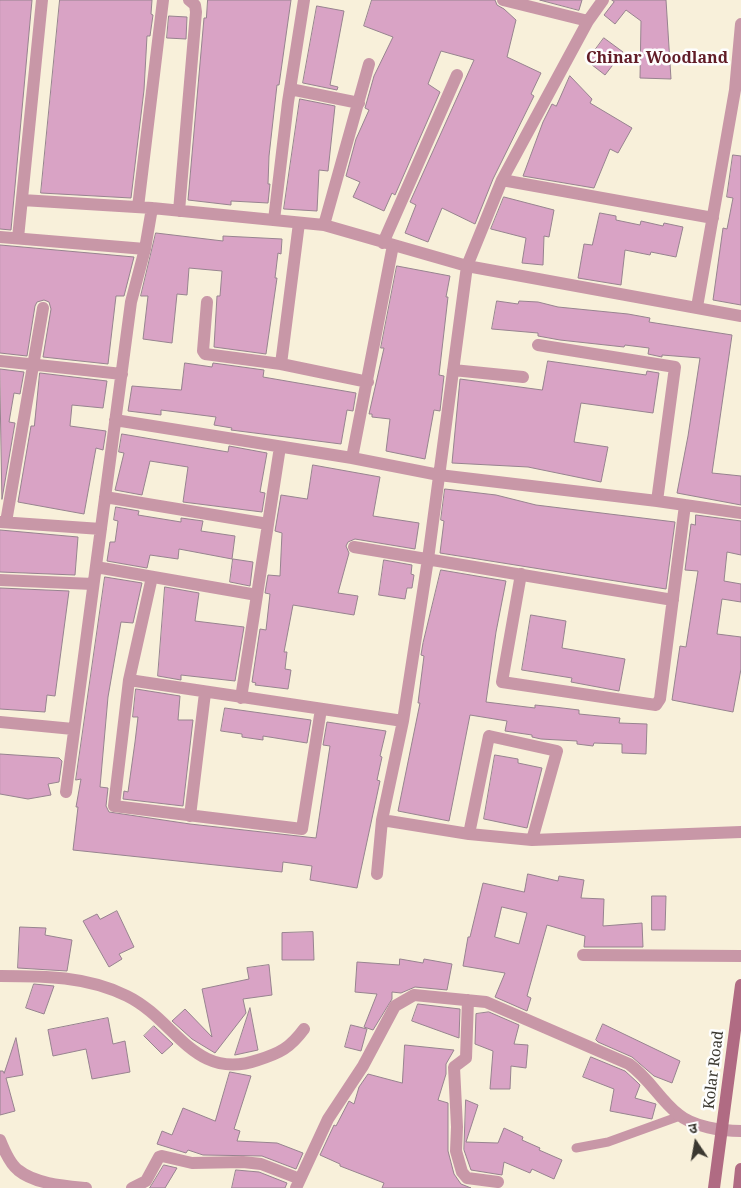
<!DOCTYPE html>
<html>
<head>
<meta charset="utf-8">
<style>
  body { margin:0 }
  #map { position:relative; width:741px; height:1188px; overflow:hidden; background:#f8f0da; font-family:"Noto Serif","Noto Sans Devanagari",serif }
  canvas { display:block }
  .north { position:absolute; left:671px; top:1118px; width:50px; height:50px; -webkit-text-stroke:4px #fefefe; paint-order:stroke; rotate:348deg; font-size:14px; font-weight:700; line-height:20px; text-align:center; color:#3b3830 }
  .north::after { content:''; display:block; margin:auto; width:18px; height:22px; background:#3b3830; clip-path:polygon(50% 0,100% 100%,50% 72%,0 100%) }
</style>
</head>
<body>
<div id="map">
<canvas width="741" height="1188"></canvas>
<div class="north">उ</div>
</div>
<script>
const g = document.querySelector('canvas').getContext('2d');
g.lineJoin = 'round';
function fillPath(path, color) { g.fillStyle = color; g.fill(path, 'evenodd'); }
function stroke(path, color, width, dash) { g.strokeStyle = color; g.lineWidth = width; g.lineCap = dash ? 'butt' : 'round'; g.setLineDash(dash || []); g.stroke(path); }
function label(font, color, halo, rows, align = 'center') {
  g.font = font + ' "Noto Serif",serif'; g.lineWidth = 5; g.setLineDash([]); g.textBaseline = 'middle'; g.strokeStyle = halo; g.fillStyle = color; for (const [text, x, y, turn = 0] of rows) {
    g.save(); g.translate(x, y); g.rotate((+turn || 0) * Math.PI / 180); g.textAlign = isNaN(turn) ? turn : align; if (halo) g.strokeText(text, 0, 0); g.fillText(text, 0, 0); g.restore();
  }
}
const building = new Path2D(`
  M0 0H32L11 230 0 229Z
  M60 0H152L151 14 153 15 150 36H147L144 90 131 198 41 193Z
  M208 0H291L279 85H277L269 156 268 184H270L268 203 231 201V205L188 200 204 18H206Z
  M372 0H495L497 5 504 9 516 20 507 57 541 73 531 94 534 96 493 179 475 224 442 208 428 242 405 233 416 205 410 202 474 60 441 51 428 84 440 92 395 195 392 193 384 211 353 197 360 182 346 176 356 139 369 110 365 108 374 76 393 37 364 26Z
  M540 0H582L579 10Z
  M612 0H666L671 79 640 78 641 21 626 10 615 24 604 15 614 2Z
  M317 6 344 11 330 85 338 87 337 90 303 83Z
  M169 16 187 17 186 39 167 38Z
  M604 38 623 52 605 75 587 61Z
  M570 76 592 99 590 103 632 128 618 153 610 149 594 188 523 176 543 122 552 104 556 106Z
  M300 99 335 106 328 171 319 170 317 211 284 209Z
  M733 155 741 156V305L713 300 723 228 727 229 733 198 727 197Z
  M504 197 554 210 549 237 544 236 543 265 522 263 526 238 491 229Z
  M600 213 616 216V220L640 225 641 221 663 226 664 223 683 227 676 257 651 252 650 255 625 250 621 285 578 278 584 244 592 245Z
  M156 233 223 241V236L282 239 281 254 278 253 275 278H277L266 354 214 347 217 296H220L222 271 189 268 187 295 177 294 172 343 143 339 148 296H141Z
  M0 245 134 257 124 296H116L108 364 43 357 51 309 49 302 44 300 37 302 35 306 27 356 0 353Z
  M397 266 450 276 446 297H448L439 375 444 376 440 411 434 410 425 459 386 451 390 419 372 417V414H369L384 348H381Z
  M497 301 518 304 519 301 538 302 558 307 628 314 650 318 649 322 732 335 712 473 741 476V505L677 493 688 436 700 358 662 355V357L648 354 649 348 625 345 624 347 560 340 538 336V333L492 329Z
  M548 361 646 375 647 371 659 373 653 413 581 403 574 442 608 447 601 482 528 467 452 463 460 379 542 390Z
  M185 363 212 367 213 363 264 370 263 377 356 393 353 411 347 410 341 444 231 430 232 428 214 425 216 417 161 410V415L128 411 132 386 181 390Z
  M0 369 24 372 20 394 14 393 9 422 15 423 2 499Z
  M40 373 107 381 103 408 72 405 70 426 106 431 103 450 96 448 84 514 18 502 31 426H34Z
  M122 434 228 452 229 446 267 453 260 492 265 493 262 512 183 502 188 467 150 461 142 495 115 490 124 453 119 452Z
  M313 465 380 477 373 516 419 523 415 549 355 539 348 542 346 546 349 553 338 593 358 596 354 615 293 605 284 652H287L285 669 291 670 288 689 255 685 256 683 252 682 260 629 266 630 270 594 265 593 268 575 280 576 282 533 275 531 281 495 307 499Z
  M445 489 496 495 536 505 675 522 666 589 440 553 444 521 441 520Z
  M116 507 139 511 138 515 181 522V518L203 521 201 531 235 536 232 559 179 549 178 559 150 555 147 568 107 561 110 542H115L118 521 114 520Z
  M696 515 741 521V555L727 552 724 581 741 584V602L722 599 717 634 741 637V669L733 712 672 700 680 646 686 647 698 571 685 570 691 524 695 525Z
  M0 530 78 537 75 575 0 572Z
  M233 559 253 562 250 586 230 582Z
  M384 560 412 565 411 574 414 575 412 588H407L405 599 379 595Z
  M441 570 506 581 496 632 486 702 535 708V705L554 707 579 710V714L620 718 619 723 647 724 646 754 622 753V744L594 743 593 746 577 744V741L541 739 532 737V735L505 731 507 721 470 715 449 821 398 811 420 703H418L424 656 421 655 423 643Z
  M105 577 142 583 133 623 121 622 108 697 100 787 108 788 106 806 109 812 190 824 316 838 330 746 323 745 327 722 386 731 380 756 382 757 377 780 380 781 357 888 310 880 312 866 283 862 282 872 73 850 78 807H76L81 779 76 780Z
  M165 587 199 593 195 621 244 627 235 681 181 675V680L158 676Z
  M0 588 69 591 55 696 47 695 45 712 0 709Z
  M531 615 566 621 562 648 625 659 619 691 571 682 572 678 522 670Z
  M136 689 180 696 178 720H193L183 806 123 799 124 791 128 792 135 742 138 717H133Z
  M225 708 311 720 307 743 263 736V740L242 737V734L221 731Z
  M0 754 59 758 62 761 59 782 48 784 51 795 28 799 0 794Z
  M495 755 518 759V763L542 768 527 828 484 819Z
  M528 874 558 881 559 876 584 880 581 898 604 899 603 926 642 923 643 947H584L585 936 547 925 527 996 531 998 527 1011 495 997 505 973 463 966 468 937H470L483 883 524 892ZM502 907 527 913 519 944 495 937Z
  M652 896H666L665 930H652Z
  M117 911 134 947 119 954 122 959 109 967 83 921 97 914 100 919Z
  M20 927 46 928 45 935 72 940 67 971 18 968Z
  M313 932 314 960H282V933Z
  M400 959 423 963 424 959 452 964 447 990 415 987 401 993 392 992V999L373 1030 364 1027 377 994 355 992 357 962 399 965Z
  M269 965 272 995 243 999 246 1013 215 1053 192 1039 172 1021 185 1009 212 1037 202 989 249 979 247 968Z
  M34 984 54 986 44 1014 26 1008Z
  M418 1004 460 1009 459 1038 412 1021Z
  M250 1008 258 1050 235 1055Z
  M489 1012 519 1025 514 1044 528 1045 526 1068 511 1066 510 1089H490L493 1051 475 1044 476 1014Z
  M108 1018 113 1044 125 1041 130 1072 92 1079 86 1049 53 1056 48 1030Z
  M603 1024 680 1061 672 1083 654 1076 632 1057 598 1042 596 1040Z
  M351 1025 367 1029 361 1051 345 1047Z
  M154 1026 173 1044 162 1054 144 1036Z
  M16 1038 23 1075 6 1078 15 1111 0 1115V1071H3L4 1073Z
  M405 1045 454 1050 446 1064V1074L438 1100 448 1103V1151L454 1174 461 1184 471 1188H382L384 1183 340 1166V1164L320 1155 334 1125 336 1126 349 1101 354 1104 359 1087 368 1074 402 1083Z
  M591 1057 625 1071 637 1082 640 1085 635 1098 656 1104 652 1119 610 1111 614 1089 583 1077Z
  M230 1072 251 1076 234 1129 240 1131 237 1141 277 1143 303 1153 296 1169 262 1156 203 1155 188 1150 186 1153 157 1144 162 1131 172 1135 183 1108 215 1121Z
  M466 1100 478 1105 466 1142 498 1143 504 1128 523 1137 522 1140 540 1148 539 1150 562 1160 554 1179 532 1169 530 1173 504 1162 502 1175 471 1170 464 1150Z
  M164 1165 177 1168 165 1188H150Z
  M236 1170 259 1172 287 1183 285 1188H232Z`);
fillPath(building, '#d9a3c5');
stroke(building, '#97838f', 1);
stroke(new Path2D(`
  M576 1148 608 1142 680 1116`), '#c897a7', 9);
stroke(new Path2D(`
  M503 0 588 21
  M290 89 359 103
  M502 180 713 218
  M22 200 152 208 324 225 467 266 741 316
  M138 207 163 0
  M179 211 196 12 195 5 189 0
  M274 220 288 102 304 0
  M324 225 369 64
  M0 237 145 249 152 208
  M18 238 42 0
  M383 243 457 75
  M207 302 203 351 205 354 281 364 368 382
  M697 307 735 90 741 24
  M538 345 675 367 657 501
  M0 361 122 374
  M281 364 299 223
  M453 370 523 377
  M115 420 352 458 439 475 657 501 741 513
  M352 458 393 245
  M105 497 268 524
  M0 522 101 529
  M6 522 43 308
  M354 547 673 600
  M96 567 257 595
  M521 574 502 682 656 705 660 699 685 505
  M152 577 129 680 114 806 302 829 321 709
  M0 580 93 584
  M129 680 403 721
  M241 698 280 447
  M0 722 73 729
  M66 792 131 302 145 249
  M190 816 205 693
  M382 820 469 834 532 840 741 832
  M469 834 489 736 557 751 532 840
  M377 874 382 820 403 721 428 559 467 266 502 180 588 21 603 0
  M583 955 741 956
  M0 976C44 976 87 976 127 996 176 1020 194 1082 258 1060 280 1053 290 1048 304 1029
  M468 1000 466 1058 454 1067 457 1127 456 1151 462 1172 467 1178 498 1182
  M0 1140C4 1150 10 1164 18 1170 35 1184 65 1186 86 1188
  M132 1188 146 1181 159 1157 162 1156 192 1163 243 1162 261 1164 300 1179
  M296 1188 328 1119 363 1066 395 1006 414 995 486 1002 629 1064C650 1079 659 1099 678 1114 693 1127 722 1131 741 1131`), '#c897a7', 12);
stroke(new Path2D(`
  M714 1188 741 985
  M739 1188 741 1169`), '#b06b83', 12);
label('15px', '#3b3830', '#fefefe', [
  ["Kolar Road",714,1070,-83]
]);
label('bold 16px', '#611c27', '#fefefe', [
  ["Chinar Woodland",657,58]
]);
</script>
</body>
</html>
